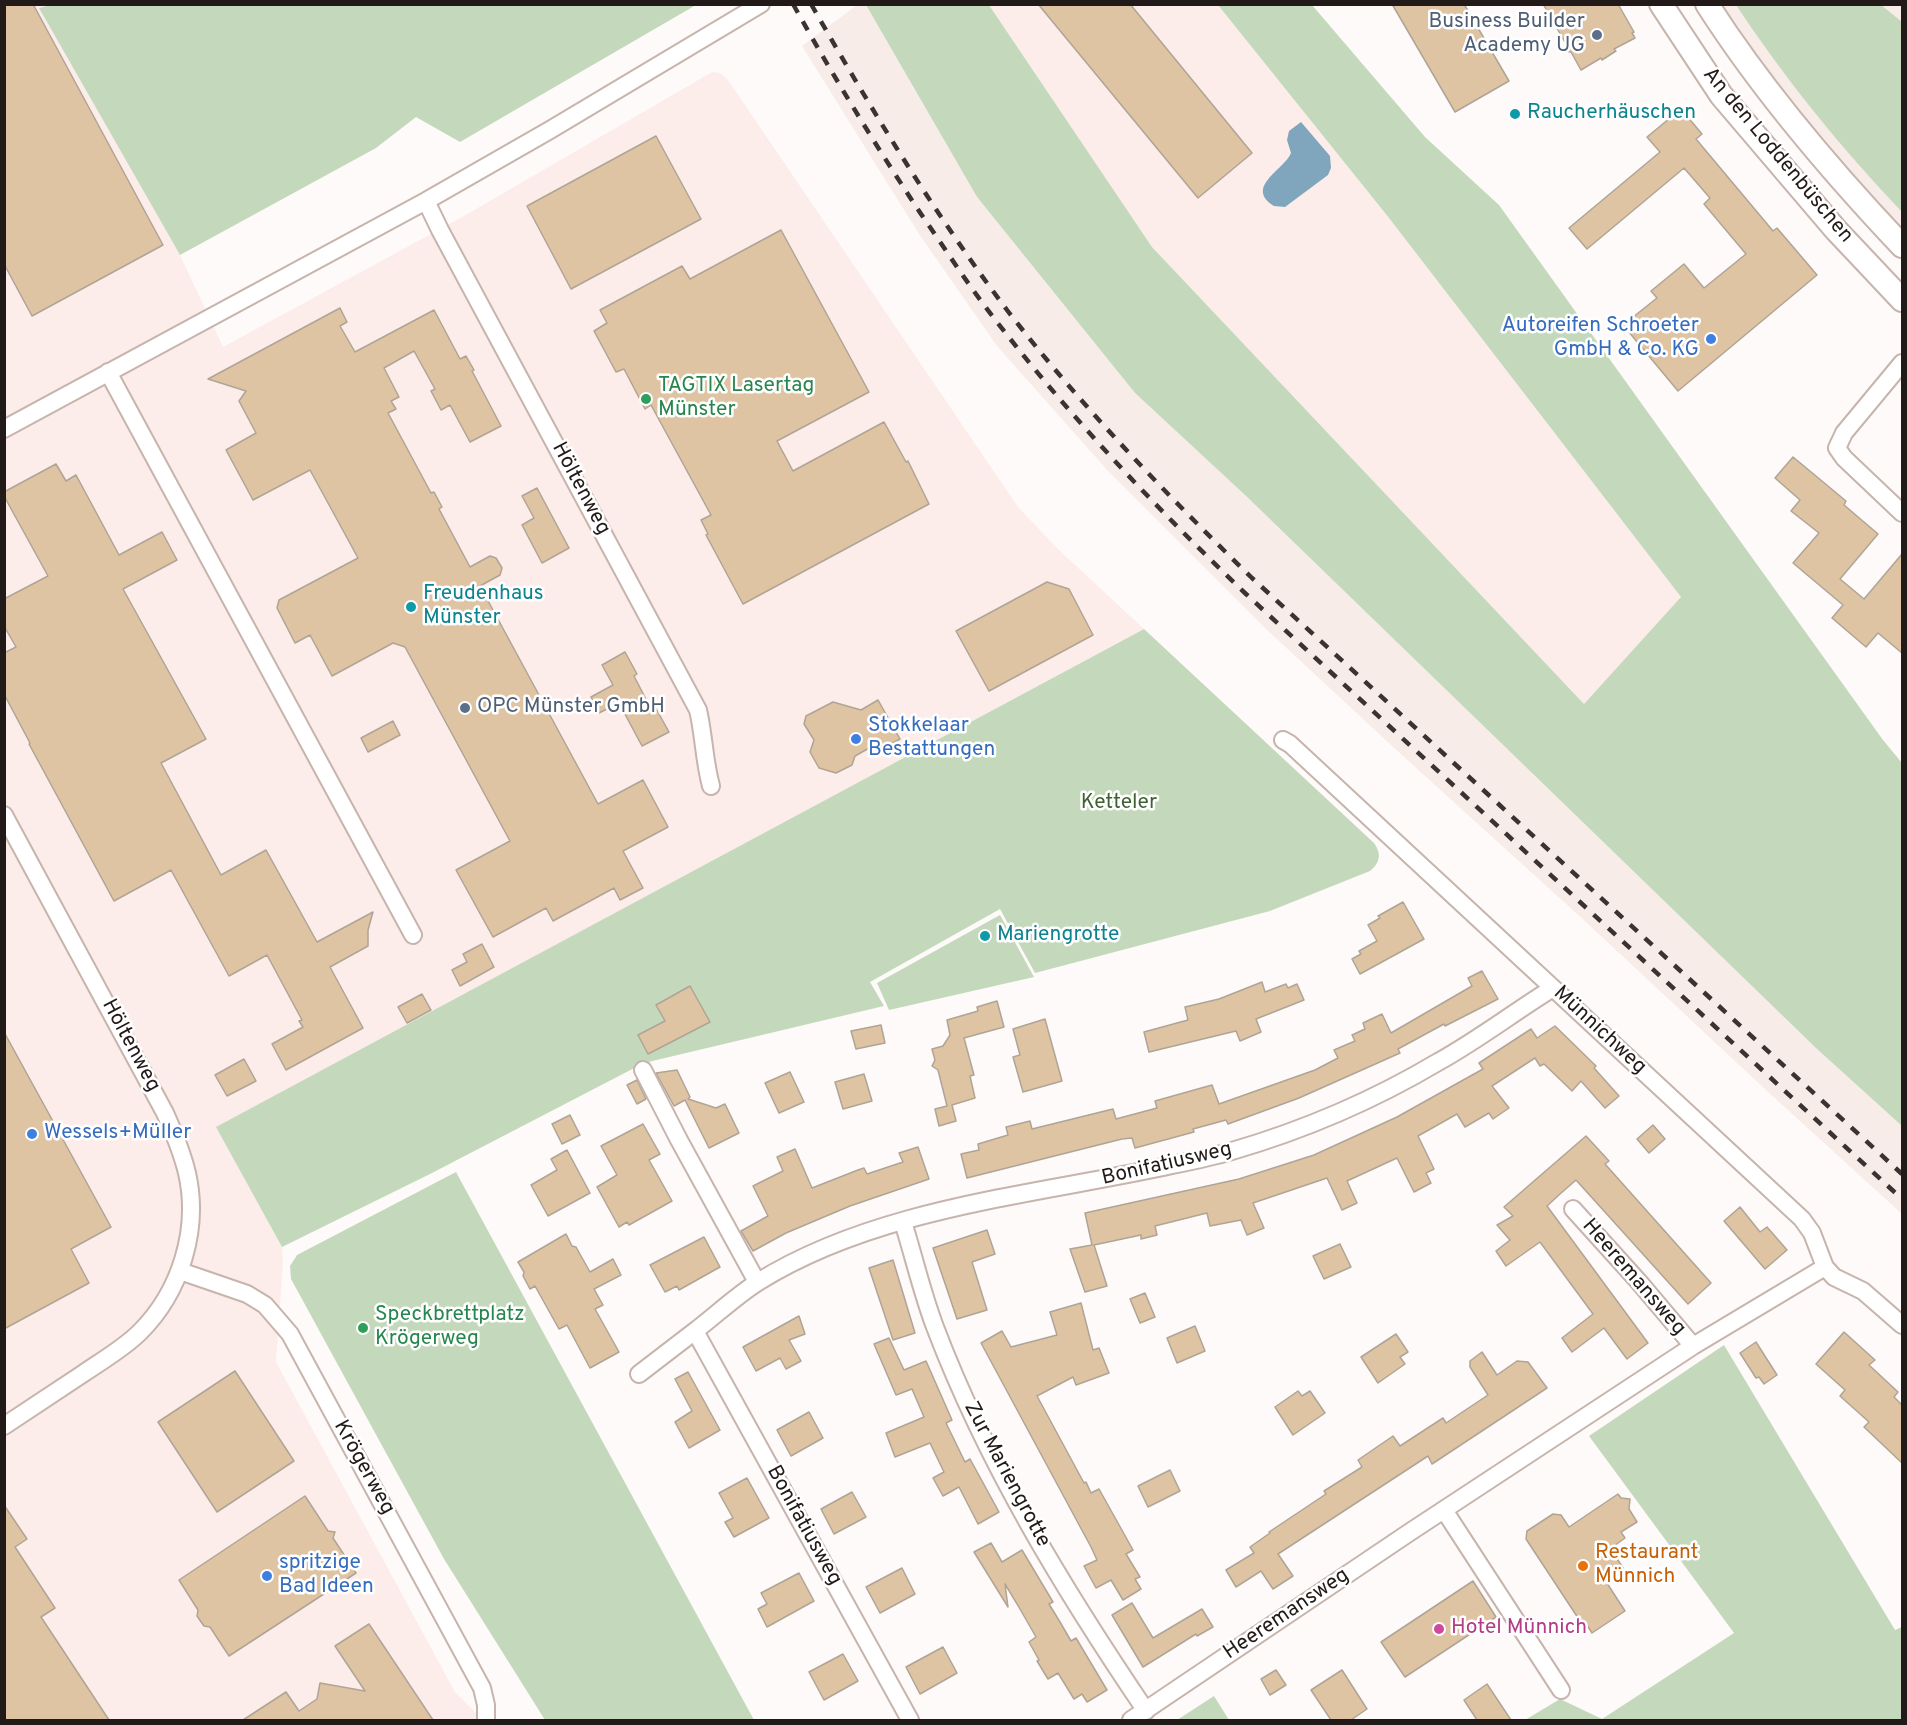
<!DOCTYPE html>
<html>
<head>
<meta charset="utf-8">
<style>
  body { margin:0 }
  #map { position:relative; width:1907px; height:1725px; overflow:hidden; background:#fefaf9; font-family:Overpass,sans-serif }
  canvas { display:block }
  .frame { position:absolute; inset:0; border:6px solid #211a18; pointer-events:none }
</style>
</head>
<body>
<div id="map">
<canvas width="1907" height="1725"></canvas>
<div class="frame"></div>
</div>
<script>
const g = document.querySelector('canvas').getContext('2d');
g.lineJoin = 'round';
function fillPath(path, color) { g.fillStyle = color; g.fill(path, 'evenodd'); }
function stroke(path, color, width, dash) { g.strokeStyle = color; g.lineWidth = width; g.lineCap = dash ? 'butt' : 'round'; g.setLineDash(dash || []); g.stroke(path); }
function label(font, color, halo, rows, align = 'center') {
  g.font = font + ' Overpass,sans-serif'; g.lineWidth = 5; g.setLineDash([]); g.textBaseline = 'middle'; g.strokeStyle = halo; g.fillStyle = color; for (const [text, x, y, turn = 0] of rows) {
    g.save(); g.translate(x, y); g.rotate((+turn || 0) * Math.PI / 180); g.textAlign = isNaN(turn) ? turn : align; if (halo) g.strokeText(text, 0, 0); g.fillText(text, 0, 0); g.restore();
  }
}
fillPath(new Path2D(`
  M857 5H866L977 197 1135 393 1245 495 1817 1049 1902 1126V1214L1767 1091 1587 923 1392 746 1265 628 1108 471 997 346 919 234 802 46Z
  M1714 5H1902V231L1872 201 1760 65Z`), '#f8ece8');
fillPath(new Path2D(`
  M5 5H51L39 8 180 255 223 347 464 216 712 72 720 73 728 80 1018 507 1058 549 1144 629 217 1127 282 1247 283 1263 276 1362 455 1692 483 1720H5Z
  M989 5H1218L1389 218 1682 598 1584 704 1152 247Z`), '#fdedea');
fillPath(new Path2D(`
  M51 5V4L696 5 460 142 416 117 376 148 180 255 39 8Z
  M866 5H989L1152 247 1584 704 1681 597 1389 218 1218 5H1312L1425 137 1499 205 1883 740 1902 763V1126L1817 1049 1245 495 1135 393 977 197Z
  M1736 5H1881L1902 22V212C1841 148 1785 79 1736 5Z
  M1144 629 1374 843C1382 854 1380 863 1370 871L1270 911 1035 973 1000 909 870 982 884 1006 644 1063 430 1174 282 1247 216 1127Z
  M1000 915 1034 977 889 1010 877 983Z
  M456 1172 754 1720H545L444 1559 291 1279 290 1266 297 1255Z
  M1724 1345 1895 1630 1902 1627V1720H1525L1560 1699 1602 1719 1734 1633 1589 1436Z
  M1214 1696 1229 1720H1177Z`), '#c4d9bc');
fillPath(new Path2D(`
  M1301 122 1330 156 1331 168 1328 175 1285 207 1274 206C1244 187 1284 170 1291 153L1287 140 1289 131Z`), '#80a6bd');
const building = new Path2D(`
  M4 4H33L163 245 32 316 4 264Z
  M1038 4H1130L1252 153 1198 198Z
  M1392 4H1464L1509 81 1455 112Z
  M1543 4H1618L1634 32 1632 33 1635 38 1614 49 1616 51 1602 60 1601 58 1581 70 1571 52 1564 51 1566 44Z
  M1681 109 1702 134 1696 139 1773 231 1777 228 1817 275 1678 391 1623 325 1657 298 1651 291 1684 264 1704 288 1746 254 1704 204 1710 198 1684 168 1587 249 1569 228 1660 152 1647 137Z
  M656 136 701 219 571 289 527 206Z
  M781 230 869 392 777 441 793 471 884 422 906 462 908 461 929 504 743 604 706 535 708 534 701 520 711 515 651 405 645 409 624 369 616 372 594 331 607 323 600 310 682 266 690 279Z
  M340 308 347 322 340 326 355 352 434 310 460 359 466 356 474 370 472 371 501 426 470 442 450 405 441 410 431 391 435 389 414 351 384 368 399 397 391 401 396 409 388 413 431 493 434 492 442 507 439 509 470 567 490 556 496 558 502 568 500 575 480 586 598 804 643 780 668 827 623 851 643 888 620 900 614 888 553 921 546 908 493 937 456 870 510 841 405 647 393 643 332 676 310 635 295 643 277 608 279 600 358 558 310 470 253 500 226 450 256 433 239 401 246 391 208 379Z
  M1793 457 1846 501 1844 505 1878 534 1840 579 1864 599 1902 554V653L1878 633 1866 647 1832 618 1843 605 1793 563 1819 533 1791 511 1800 500 1775 478Z
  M56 464 66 481 76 475 119 555 162 532 177 560 123 589 206 739 161 763 221 875 266 850 317 942 373 912 368 930V946L330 967 363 1028 286 1070 272 1044 303 1027 299 1021 302 1020 267 955 229 976 171 870 114 901 29 744 30 743 4 694V653L16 647 4 626V599L48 576 4 496V492Z
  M537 488 569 548 542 563 522 525 534 518 522 496Z
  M1047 582 1069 589 1093 635 989 691 956 631Z
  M625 652 637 674 634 676 650 707 654 705 669 732 642 746 619 703 599 713 591 697 613 685 602 665Z
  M878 700 900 739 880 750 871 747 855 756 852 765 836 773 819 768 810 752 814 740 804 724 806 716 833 702 861 710Z
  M393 721 400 735 368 752 361 738Z
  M1403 902 1424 939 1360 974 1352 959 1361 954 1359 951 1377 941 1368 925 1380 918 1378 916Z
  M482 944 494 967 460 986 452 970 467 962 463 954Z
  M1482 971 1498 999 1445 1026 1444 1024 1398 1049 1400 1053 1299 1098 1228 1124 1226 1120 1193 1129 1194 1132 1135 1148 1132 1138 1122 1139 967 1178 961 1154 979 1150 978 1144 1008 1135 1006 1127 1030 1121 1032 1129 1113 1109 1116 1119 1157 1108 1155 1101 1212 1085 1219 1104 1315 1070 1338 1058 1334 1050 1355 1041 1352 1035 1365 1029 1363 1023 1382 1014 1391 1033 1472 986 1468 978Z
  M1262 982 1265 992 1286 984 1288 988 1297 984 1304 1000 1256 1019 1261 1032 1240 1041 1236 1031 1149 1052 1144 1032 1188 1020 1185 1007 1219 999Z
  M690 986 710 1022 648 1054 638 1035 665 1021 656 1005Z
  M422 994 431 1010 407 1023 398 1007Z
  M997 1001 1004 1027 964 1038 974 1075 970 1076 975 1098 952 1105 956 1121 939 1126 935 1109 947 1106 938 1070 932 1066 935 1060 932 1049 943 1046 950 1035 947 1020 978 1011 977 1007Z
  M1045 1019 1062 1081 1023 1092 1013 1057 1020 1055 1013 1029Z
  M881 1025 885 1043 856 1049 851 1031Z
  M1555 1026 1596 1066 1594 1068 1619 1096 1605 1108 1581 1081 1572 1091 1544 1064 1540 1066 1535 1058 1492 1086 1509 1108 1493 1119 1489 1113 1465 1127 1457 1114 1418 1136 1434 1169 1426 1173 1431 1183 1414 1192 1397 1158 1347 1181 1357 1203 1342 1210 1327 1178 1253 1203 1264 1228 1247 1235 1241 1220 1210 1226 1207 1213 1155 1226 1157 1235 1141 1239V1235L1094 1245 1107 1286 1085 1292 1070 1249 1092 1245 1085 1213 1239 1179 1314 1155 1397 1117 1483 1069 1479 1063 1531 1029 1537 1038Z
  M4 1032 111 1227 71 1249 89 1283 4 1329Z
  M244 1059 256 1081 227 1096 215 1075Z
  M677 1070 690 1097 688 1099 716 1108 725 1104 739 1133 709 1148 685 1100 674 1106 656 1073Z
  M790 1072 804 1102 779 1113 765 1083Z
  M864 1074 872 1101 843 1109 835 1082Z
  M637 1080 646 1099 637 1104 627 1085Z
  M570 1115 580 1135 562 1144 552 1124Z
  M643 1124 660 1154 649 1160 672 1201 629 1225 627 1222 619 1227 597 1187 617 1175 601 1146Z
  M1653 1125 1665 1139 1649 1153 1637 1139Z
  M1586 1136 1609 1161 1605 1164 1711 1283 1688 1304 1576 1180 1560 1194 1547 1206 1648 1343 1627 1359 1604 1328 1572 1352 1562 1338 1593 1314 1540 1242 1506 1266 1496 1251 1510 1240 1497 1225 1513 1216 1504 1207Z
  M918 1147 929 1179 850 1206 786 1233 753 1251 741 1231 768 1216 753 1186 783 1171 777 1157 795 1149 812 1188 858 1170 864 1168 867 1174 903 1162 899 1153Z
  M567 1150 590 1193 548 1216 531 1185 557 1170 551 1159Z
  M1740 1207 1760 1232 1767 1227 1787 1250 1765 1269 1724 1221Z
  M987 1230 995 1254 972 1262 987 1310 957 1319 933 1248Z
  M566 1234 572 1246 576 1247 590 1272 613 1259 621 1275 594 1289 603 1305 595 1309 619 1352 590 1368 567 1325 559 1329 535 1286 530 1289 523 1276 524 1272 518 1262Z
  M704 1237 720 1267 679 1290 677 1286 665 1292 650 1265Z
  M1340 1244 1351 1267 1324 1279 1313 1256Z
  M893 1260 915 1333 893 1340 869 1268Z
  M1145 1293 1155 1317 1140 1323 1130 1299Z
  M1081 1303 1093 1350 1099 1348 1109 1373 1076 1385 1073 1377 1037 1396 1084 1483 1086 1482 1091 1493 1099 1489 1133 1550 1126 1554 1140 1577 1135 1579 1141 1589 1123 1600 1111 1580 1096 1588 1084 1566 1097 1560 1091 1547 981 1343 1002 1331 1011 1347 1057 1335 1050 1312Z
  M799 1316 805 1334 789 1340 801 1361 786 1369 780 1358 756 1371 743 1347Z
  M1195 1326 1205 1351 1177 1363 1167 1338Z
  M1844 1332 1875 1360 1869 1365 1898 1392 1894 1397 1902 1405V1463L1864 1427 1869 1422 1840 1396 1845 1390 1816 1364Z
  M1396 1334 1408 1352 1400 1357 1405 1364 1378 1383 1361 1357Z
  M889 1338 904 1370 926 1361 952 1420 946 1423 965 1462 970 1459 999 1512 978 1524 959 1487 943 1496 933 1478 944 1472 930 1443 895 1457 886 1433 924 1417 912 1389 896 1395 874 1344Z
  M1756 1342 1777 1375 1764 1384 1759 1377 1756 1378 1740 1353Z
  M1482 1352 1497 1375 1517 1361 1528 1362 1547 1388 1432 1464 1428 1456 1278 1554 1293 1576 1273 1589 1261 1571 1236 1587 1226 1570 1254 1553 1250 1547 1270 1533 1269 1532 1326 1494 1324 1491 1362 1467 1358 1460 1393 1436 1400 1446 1443 1418 1446 1423 1488 1395 1470 1367V1361Z
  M235 1371 294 1461 217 1512 158 1422Z
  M688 1372 720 1430 689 1448 675 1422 692 1411 675 1379Z
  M1298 1391 1302 1396 1310 1391 1325 1413 1293 1435 1275 1407Z
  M809 1412 823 1438 791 1456 777 1430Z
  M1170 1470 1180 1491 1148 1507 1138 1486Z
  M747 1478 769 1518 734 1537 725 1522 733 1518 719 1493Z
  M852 1492 866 1517 834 1534 821 1509Z
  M1618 1494 1621 1498 1630 1499 1629 1509 1637 1522 1621 1532 1625 1538 1614 1546 1618 1552 1614 1554 1623 1568 1605 1580 1625 1611 1592 1633 1585 1622 1582 1624 1526 1539 1527 1531 1553 1514 1561 1515 1569 1527Z
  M305 1496 328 1531 335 1532 333 1538 356 1573 229 1656 210 1627 204 1626 197 1616 198 1610 179 1580Z
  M4 1505 27 1539 15 1547 55 1608 41 1617 109 1720H4Z
  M991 1543 1002 1562 1022 1550 1053 1602 1049 1604 1060 1622 1071 1641 1076 1638 1107 1690 1087 1702 1082 1694 1074 1699 1058 1673 1048 1679 1037 1661 1039 1660 1029 1642 1036 1637 1020 1609 1005 1584 1008 1607 974 1552Z
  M902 1568 915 1594 880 1613 866 1587Z
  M799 1573 814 1601 767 1627 758 1609 767 1604 761 1593Z
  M1473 1581 1496 1617 1405 1677 1381 1642Z
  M1132 1603 1153 1638 1202 1609 1213 1627 1197 1636 1196 1634 1143 1667 1112 1615Z
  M369 1624 433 1720H243L286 1692 299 1711 317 1699 320 1683 365 1691 335 1646Z
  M943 1647 957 1673 920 1694 906 1667Z
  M843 1654 858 1681 824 1700 809 1672Z
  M1276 1670 1286 1685 1270 1695 1261 1679Z
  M1342 1670 1367 1709 1351 1720H1331L1311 1690Z
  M1487 1684 1511 1720H1477L1464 1700Z`);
fillPath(building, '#dec4a3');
stroke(building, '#afa495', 1.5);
const minor = new Path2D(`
  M426 201 440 230 698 710C704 735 704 761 711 786
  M1902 363 1844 433 1837 448 1844 458 1902 513
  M108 372 413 935
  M4 429 426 201 550 130 761 4
  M1283 740 1290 744 1802 1219 1812 1233 1825 1267 1834 1277 1863 1291 1902 1325
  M4 815 165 1113C174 1133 182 1152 187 1173 200 1230 180 1292 140 1332 124 1348 103 1360 84 1373 58 1390 31 1408 4 1426
  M643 1070 679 1140 757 1282
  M1573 1209 1639 1282 1693 1346
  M903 1222C914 1257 922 1293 935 1327 987 1464 1064 1590 1146 1711
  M180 1271 247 1294 265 1305 290 1334 482 1688 486 1705V1720
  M639 1374 695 1331
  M1444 1510 1561 1690
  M910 1720 695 1331C716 1315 736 1296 758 1282 878 1207 1036 1195 1172 1165 1192 1161 1212 1157 1232 1151 1304 1130 1374 1100 1438 1062 1478 1040 1514 1012 1553 988
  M1131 1720 1410 1532 1693 1346 1825 1267`);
const secondary = new Path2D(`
  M1661 4 1721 95 1836 230 1902 300
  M1707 4C1762 90 1833 173 1902 246`);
stroke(minor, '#c6b4ad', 20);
stroke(secondary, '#c6b4ad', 26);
stroke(minor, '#fff', 16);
stroke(secondary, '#fff', 22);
stroke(new Path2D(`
  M793 4C833 76 876 146 921 214 946 250 970 288 997 322 1072 419 1157 509 1246 594L1902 1199
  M811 4C871 109 934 213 1007 310 1081 406 1165 493 1252 578L1902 1174`), '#3a3331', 4.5, [10, 10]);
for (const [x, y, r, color] of [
  [1597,35,6,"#5c6f8a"],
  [1515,114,6,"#0f9aa8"],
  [1711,339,6,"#3f7fe0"],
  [646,399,6,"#2e9e5b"],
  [411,607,6,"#0f9aa8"],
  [465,708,6,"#5c6f8a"],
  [856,739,6,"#3f7fe0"],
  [985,936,6,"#0f9aa8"],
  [32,1134,6,"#3f7fe0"],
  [363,1328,6,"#2e9e5b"],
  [1583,1566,6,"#e8710a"],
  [267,1576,6,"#3f7fe0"],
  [1439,1629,6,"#d1479c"]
]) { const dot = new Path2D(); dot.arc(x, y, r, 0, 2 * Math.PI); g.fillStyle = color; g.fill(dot); stroke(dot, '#fff', 2); }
label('21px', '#4e5e75', '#fff', [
  ["Business Builder",1585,23],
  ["Academy UG",1585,47],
  ["OPC Münster GmbH",477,708,"left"]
], 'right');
label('21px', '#0d838f', '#fff', [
  ["Raucherhäuschen",1527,114],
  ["Freudenhaus",423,595],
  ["Münster",423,619],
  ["Mariengrotte",997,936]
], 'left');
label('21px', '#211a18', '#fff', [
  ["An den Loddenbüschen",1777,156,50],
  ["Höltenweg",580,489,62],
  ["Münnichweg",1599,1031,43],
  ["Höltenweg",130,1046,62],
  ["Bonifatiusweg",1167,1165,-13],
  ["Heeremansweg",1633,1278,49],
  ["Krögerweg",363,1468,61],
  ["Zur Mariengrotte",1006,1475,62],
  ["Bonifatiusweg",803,1526,61],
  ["Heeremansweg",1287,1615,-34]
]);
label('21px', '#366cbe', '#fff', [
  ["Autoreifen Schroeter",1699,327,"right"],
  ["GmbH & Co. KG",1699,351,"right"],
  ["Stokkelaar",868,727],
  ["Bestattungen",868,751],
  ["Wessels+Müller",44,1134],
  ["spritzige",279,1564],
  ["Bad Ideen",279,1588]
], 'left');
label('21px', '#27864d', '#fff', [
  ["TAGTIX Lasertag",658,387],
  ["Münster",658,411],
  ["Speckbrettplatz",375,1316],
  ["Krögerweg",375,1340]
], 'left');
label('21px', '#3f6131', '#fff', [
  ["Ketteler",1119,804]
]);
label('21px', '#c56008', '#fff', [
  ["Restaurant",1595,1554],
  ["Münnich",1595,1578]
], 'left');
label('21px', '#b23c85', '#fff', [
  ["Hotel Münnich",1451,1629]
], 'left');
</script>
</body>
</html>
